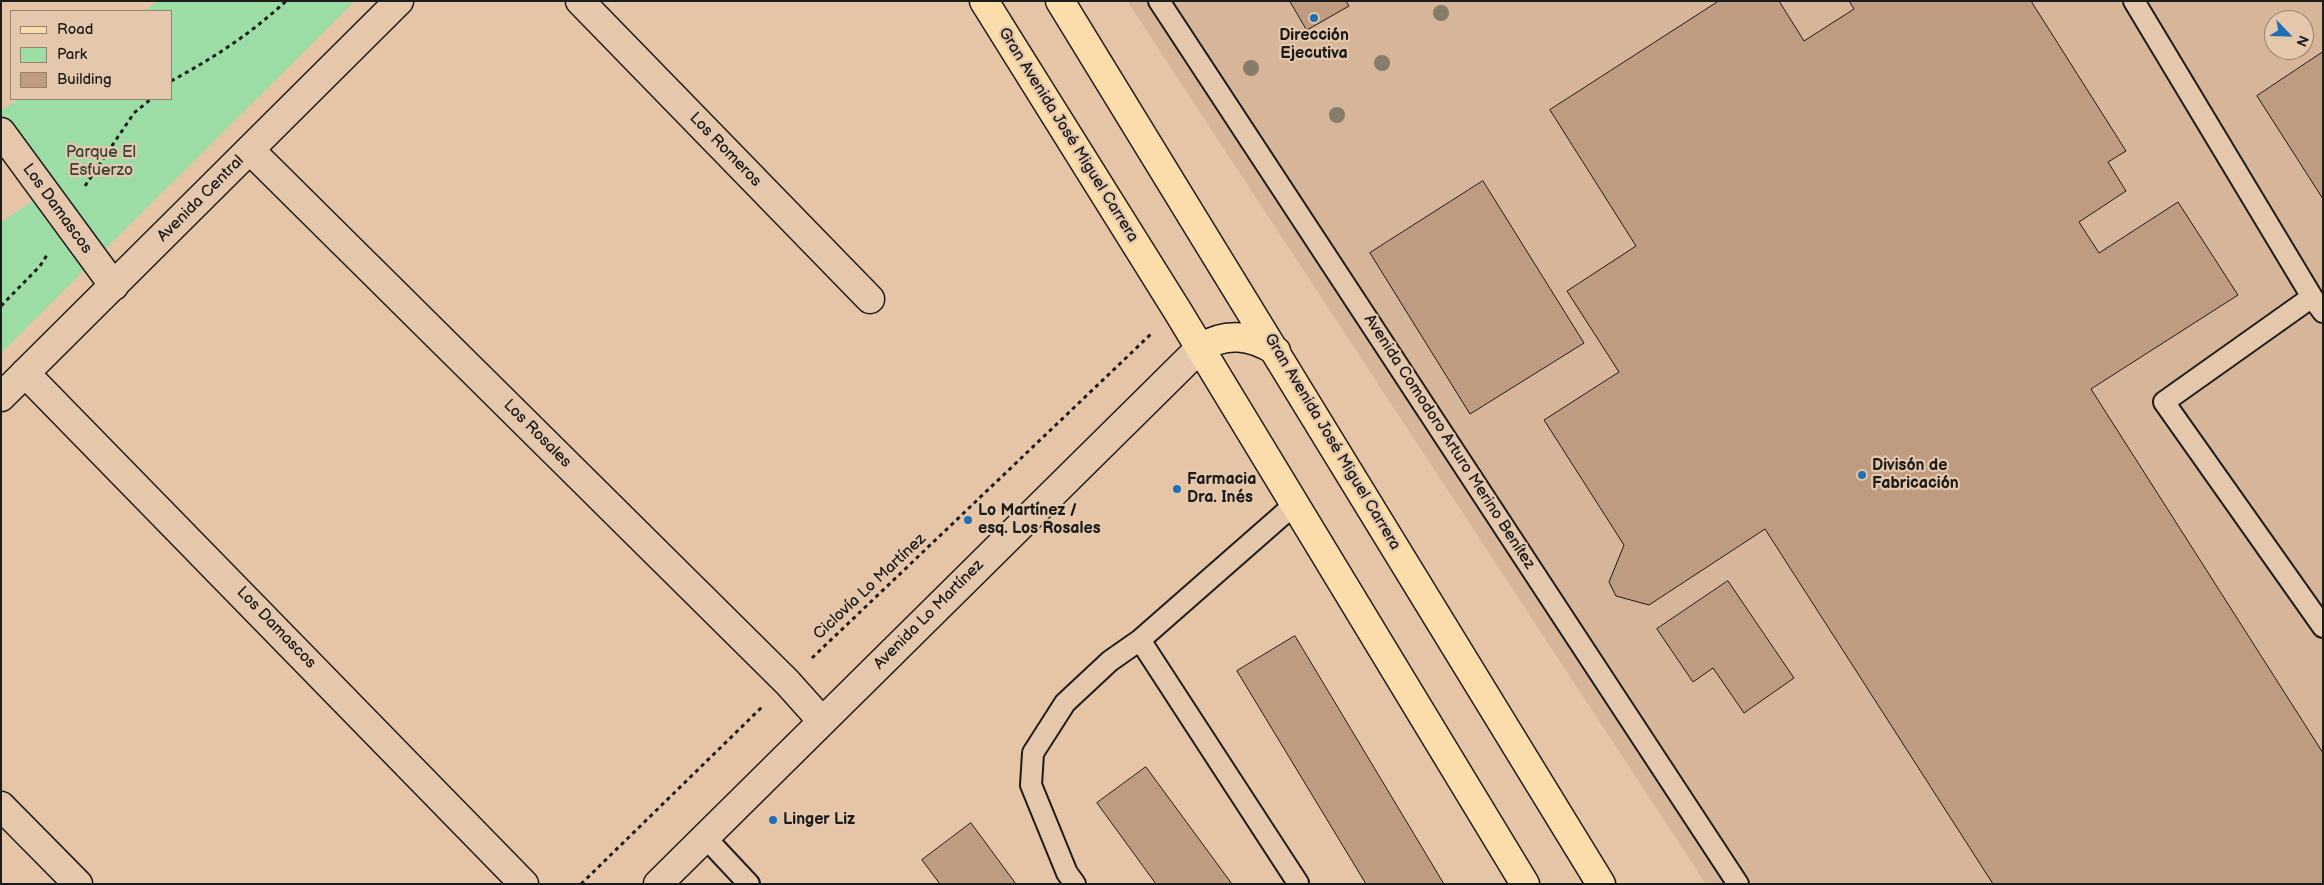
<!DOCTYPE html>
<html>
<head>
<meta charset="utf-8">
<style>
  body { margin:0 }
  #map { position:relative; width:2324px; height:885px; overflow:hidden; background:#e6c4a6; font-family:"Balsamiq Sans",sans-serif }
  canvas { display:block }
  .frame { position:absolute; inset:0; border:2px solid #1c1c1c; pointer-events:none }
  .legend { position:absolute; left:10px; top:10px; width:162px; height:90px; box-sizing:border-box; background:#e5c8ac; border:1px solid #958372; margin:0; padding:6px 9px; list-style:none; font-size:15px; color:#1c1c1c }
  .legend li { display:flex; align-items:center; gap:10px; height:25px }
  .legend b { width:25px; border:1px solid #958372 }
  .north { position:absolute; left:2264px; top:10px; width:50px; height:50px; box-sizing:border-box; background:#e5c8ac; border:1px solid #958372; border-radius:50%; rotate:114deg; font-size:14px; font-weight:700; line-height:20px; text-align:center; color:#1c1c1c }
  .north::after { content:''; display:block; margin:auto; width:18px; height:22px; background:#1f6fb2; clip-path:polygon(50% 0,100% 100%,50% 72%,0 100%) }
</style>
</head>
<body>
<div id="map">
<canvas width="2324" height="885"></canvas>
<div class="frame"></div>
<ul class="legend">
<li><b style="height:6px;background:#fbddab"></b>Road</li>
<li><b style="height:14px;background:#9cdda6"></b>Park</li>
<li><b style="height:14px;background:#bf9b80"></b>Building</li>
</ul>
<div class="north">N</div>
</div>
<script>
const g = document.querySelector('canvas').getContext('2d');
g.lineJoin = 'round';
function fillPath(path, color) { g.fillStyle = color; g.fill(path, 'evenodd'); }
function stroke(path, color, width, dash) { g.strokeStyle = color; g.lineWidth = width; g.lineCap = dash ? 'butt' : 'round'; g.setLineDash(dash || []); g.stroke(path); }
function label(font, color, halo, rows, align = 'center') {
  g.font = font + ' "Balsamiq Sans",sans-serif'; g.lineWidth = 4.5; g.setLineDash([]); g.textBaseline = 'middle'; g.strokeStyle = halo; g.fillStyle = color; for (const [text, x, y, turn = 0] of rows) {
    g.save(); g.translate(x, y); g.rotate((+turn || 0) * Math.PI / 180); g.textAlign = isNaN(turn) ? turn : align; if (halo) g.strokeText(text, 0, 0); g.fillText(text, 0, 0); g.restore();
  }
}
fillPath(new Path2D(`
  M1127 1H2323V884H1706ZM2274 20H2304V50H2274Z`), '#d6b598');
fillPath(new Path2D(`
  M158 1H355L1 353V222L45 193 1 132V110L20 99H171V11H144Z`), '#9cdda6');
const building = new Path2D(`
  M1290 1H1346L1349 6 1307 30Z
  M1719 1H1779L1804 41 1854 9 1849 1H2031L2126 151 2108 162 2126 191 2079 222 2099 253 2178 202 2238 295 2091 389 2323 753V884H1993L1765 529 1649 605 1616 596 1609 582 1624 545 1544 420 1619 372 1567 291 1636 246 1550 110Z
  M2323 52V199L2257 96Z
  M1483 181 1584 343 1470 414 1370 253Z
  M1728 581 1794 678 1744 713 1713 668 1693 682 1657 629Z
  M1295 636 1444 884H1366L1237 671Z
  M1146 767 1232 884H1156L1097 803Z
  M971 823 1016 884H940L922 860Z`);
fillPath(building, '#bf9b80');
stroke(building, '#1c1c1c', 1);
const service = new Path2D(`
  M1159 1 1738 884
  M2134 1 2312 297
  M2323 312 2312 297 2164 402 2323 627
  M1140 640 1298 883
  M705 837 749 884
  M1075 884 1067 873 1031 785 1033 753 1065 703 1110 661 1140 640 1295 504`);
const minor = new Path2D(`
  M580 1 870 299
  M1 132 114 286
  M250 150 787 682 822 721
  M25 373 524 884
  M1 806 78 884`);
const secondary = new Path2D(`
  M1 397 399 1
  M658 884 1200 348`);
const primary = new Path2D(`
  M984 1 1177 310 1525 884
  M1060 1 1601 884
  M1200 348C1226 332 1251 335 1276 351`);
stroke(service, '#1c1c1c', 24);
stroke(minor, '#1c1c1c', 31);
stroke(secondary, '#1c1c1c', 31);
stroke(primary, '#1c1c1c', 31);
stroke(new Path2D(`
  M171 81C212 59 252 33 286 1
  M85 186 134 113 151 99
  M1 306 40 266 47 255
  M812 658 1151 334
  M581 884 763 706`), '#1c1c1c', 3, [4, 4]);
stroke(service, '#e5c8ac', 20);
stroke(minor, '#e5c8ac', 28);
stroke(secondary, '#e5c8ac', 28);
stroke(primary, '#fbddab', 28);
g.fillStyle = '#857d6a';
for (const [x, y] of [
  [1441,13],
  [1382,63],
  [1251,68],
  [1337,115]
]) { g.beginPath(); g.arc(x, y, 8, 0, 2 * Math.PI); g.fill(); }
for (const [x, y, r, color] of [
  [1314,18,5,"#1f6fb2"],
  [1862,475,5,"#1f6fb2"],
  [1177,489,5,"#1f6fb2"],
  [968,520,5,"#1f6fb2"],
  [773,820,5,"#1f6fb2"]
]) { const dot = new Path2D(); dot.arc(x, y, r, 0, 2 * Math.PI); g.fillStyle = color; g.fill(dot); stroke(dot, '#e5c8ac', 2); }
label('bold 16px', '#1c1c1c', '#e5c8ac', [
  ["Dirección",1314,36,"center"],
  ["Ejecutiva",1314,54,"center"],
  ["Divisón de",1872,466],
  ["Fabricación",1872,484],
  ["Farmacia",1187,480],
  ["Dra. Inés",1187,498],
  ["Lo Martínez /",978,511],
  ["esq. Los Rosales",978,529],
  ["Linger Liz",783,820]
], 'left');
label('16px', '#1c1c1c', '#e5c8ac', [
  ["Gran Avenida José Miguel Carrera",1068,135,58],
  ["Los Romeros",725,150,46],
  ["Avenida Central",201,199,-45],
  ["Los Damascos",57,209,54],
  ["Los Rosales",537,434,45],
  ["Gran Avenida José Miguel Carrera",1332,442,59],
  ["Avenida Comodoro Arturo Merino Benítez",1449,442,57],
  ["Ciclovía Lo Martínez",870,587,-43],
  ["Avenida Lo Martínez",929,615,-45],
  ["Los Damascos",276,628,46]
]);
label('16px', '#364338', '#e5c8ac', [
  ["Parque El",101,153],
  ["Esfuerzo",101,171]
]);
</script>
</body>
</html>
